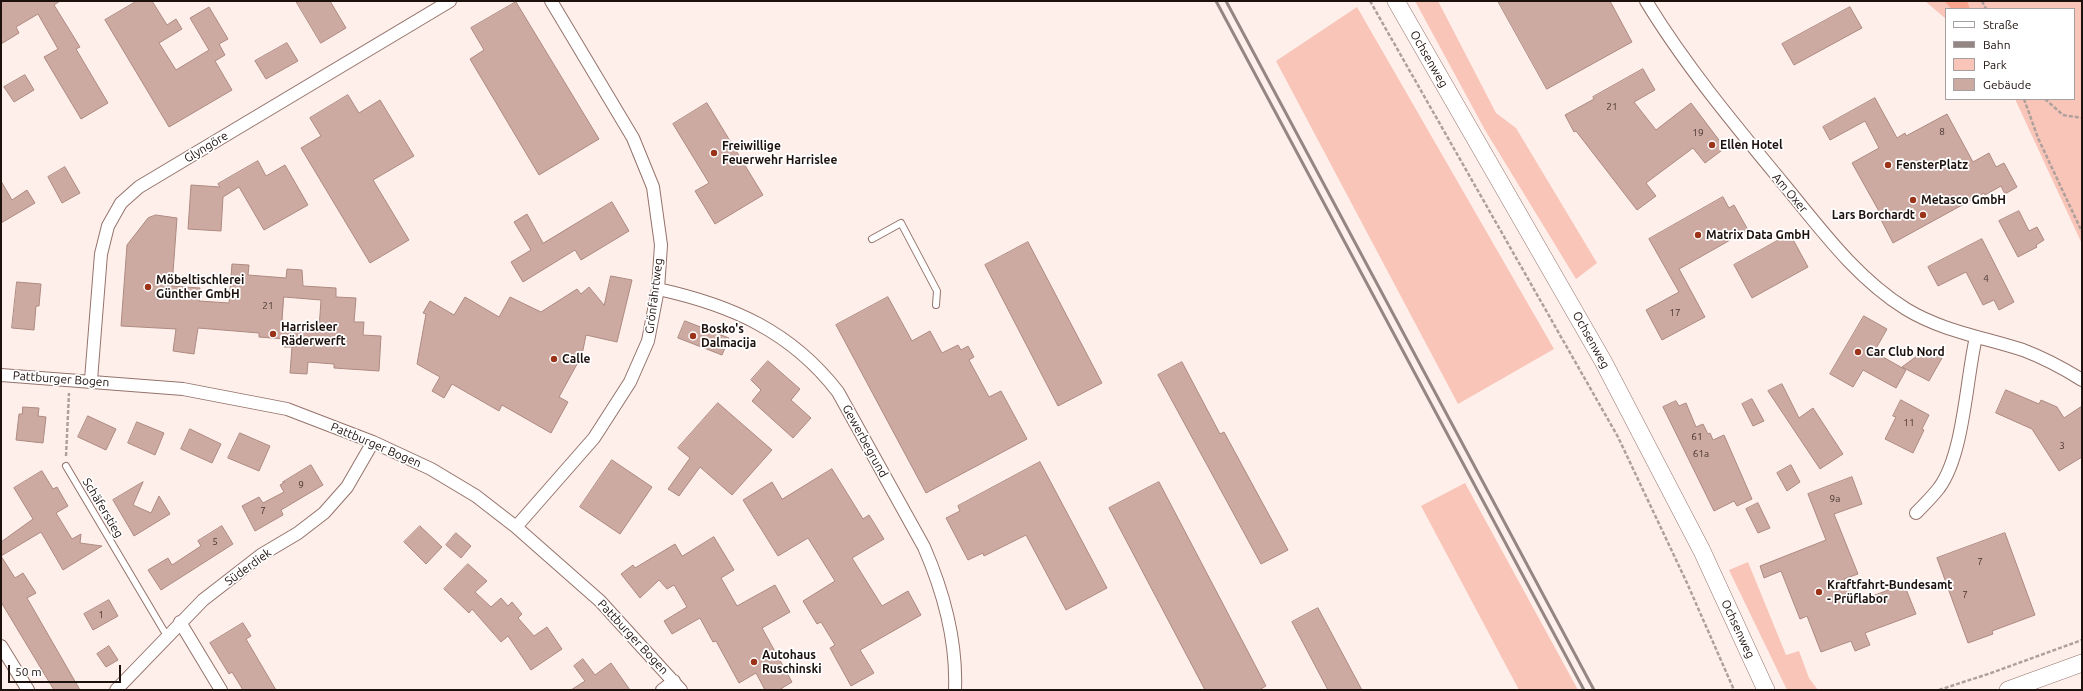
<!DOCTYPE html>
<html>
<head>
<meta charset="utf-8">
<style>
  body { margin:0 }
  #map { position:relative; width:2083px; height:691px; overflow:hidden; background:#ffefeb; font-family:Ubuntu,sans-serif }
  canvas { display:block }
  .frame { position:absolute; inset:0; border:2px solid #1d110e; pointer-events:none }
  .legend { position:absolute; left:1945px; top:8px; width:130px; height:92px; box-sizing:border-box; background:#fff; border:1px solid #a5a09f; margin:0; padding:5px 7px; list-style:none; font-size:12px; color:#1d110e }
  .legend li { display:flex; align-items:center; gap:8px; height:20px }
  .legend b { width:20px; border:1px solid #a5a09f }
  .scale { position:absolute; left:8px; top:665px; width:113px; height:18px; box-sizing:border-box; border:2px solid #1d110e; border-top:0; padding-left:5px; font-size:12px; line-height:14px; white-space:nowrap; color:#1d110e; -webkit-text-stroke:3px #fff; paint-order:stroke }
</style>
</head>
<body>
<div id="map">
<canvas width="2083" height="691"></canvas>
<div class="frame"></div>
<ul class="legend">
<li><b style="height:5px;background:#fff"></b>Straße</li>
<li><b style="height:5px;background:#948682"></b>Bahn</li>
<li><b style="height:11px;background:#f8c5b8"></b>Park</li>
<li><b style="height:11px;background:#cdaaa1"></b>Gebäude</li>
</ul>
<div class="scale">50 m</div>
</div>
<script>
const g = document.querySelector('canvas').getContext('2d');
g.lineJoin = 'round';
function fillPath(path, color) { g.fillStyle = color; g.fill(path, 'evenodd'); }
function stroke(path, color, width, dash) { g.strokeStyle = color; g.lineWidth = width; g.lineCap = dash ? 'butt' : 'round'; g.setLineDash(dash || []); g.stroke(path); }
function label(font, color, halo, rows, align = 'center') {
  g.font = font + ' Ubuntu,sans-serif'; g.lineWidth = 3.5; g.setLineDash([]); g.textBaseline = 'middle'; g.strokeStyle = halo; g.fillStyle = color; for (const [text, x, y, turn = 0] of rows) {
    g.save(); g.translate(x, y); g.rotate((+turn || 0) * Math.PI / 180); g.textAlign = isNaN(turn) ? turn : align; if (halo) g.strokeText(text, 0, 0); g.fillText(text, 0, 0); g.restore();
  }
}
fillPath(new Path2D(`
  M1415 1H1438L1496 113 1516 128 1597 263 1576 279 1485 130Z
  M1925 1H2082V244L2015 99H2074V9H1946V19Z
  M1357 7 1554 349 1458 404 1276 61Z
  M1465 483 1578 690H1519L1421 506Z
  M1748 562 1786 655 1799 651 1809 678 1818 690H1787L1729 570Z`), '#f8c5b8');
fillPath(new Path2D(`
  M1944 1H1967L1970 9H1952Z`), '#faa48e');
const building = new Path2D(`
  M1 1H60L54 5 80 47 76 49 108 103 81 119 44 57 58 49 38 14 16 27 19 33 1 44Z
  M137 1H152L167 25 176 19 182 29 159 43 176 70 209 50 190 18 209 7 228 39 219 44 225 55 215 61 232 90 169 127 105 20Z
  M296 1H330L346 28 321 43Z
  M1498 1H1610L1632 42 1547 89Z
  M516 2 599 139 539 175 470 59 484 50 471 28Z
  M1850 7 1862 28 1794 65 1782 44Z
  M287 43 298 61 266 79 255 61Z
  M1643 69 1655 90 1634 102 1656 130 1691 103 1725 148 1705 163 1693 148 1646 183 1656 196 1637 210 1576 131 1574 132 1565 115 1594 99 1593 97Z
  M25 75 34 90 14 102 4 87Z
  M348 95 359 113 380 100 414 156 373 180 409 240 370 263 301 148 321 136 310 118Z
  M1875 98 1897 138 1905 133 1906 136 1947 114 1973 162 1989 153 1996 167 2004 163 2017 187 2005 194 2001 186 1985 195 1984 193 1893 243 1878 214 1880 213 1852 163 1879 148 1865 121 1830 140 1823 127Z
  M707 103 763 195 715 224 695 191 709 183 673 124Z
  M258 161 266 176 285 165 308 205 264 230 239 187 223 197 221 231 188 229 191 185 220 187 218 184Z
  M65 167 80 193 62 203 48 177Z
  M1 181 12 200 27 190 35 203 1 223Z
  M1723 197 1729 208 1734 205 1748 230 1679 269 1705 317 1662 340 1646 310 1679 292 1649 239Z
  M612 202 629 231 581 260 575 250 523 282 511 262 531 250 514 222 527 214 543 243Z
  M2019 211 2029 231 2037 227 2044 240 2036 245 2037 247 2018 257 1999 221Z
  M156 215 177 218 172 286 200 288 199 301 229 303 232 264 249 265 248 275 286 278 287 269 302 270 303 286 336 288V297L356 298 354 322H364L363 335 381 336 379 371 334 368V364L308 362 307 374 290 373 292 347H284L285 339 259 337V333L198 328 194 354 173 351 176 329 121 326 127 245 148 218ZM284 297 321 300 319 329 282 326Z
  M1790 234 1808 267 1752 298 1734 265Z
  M1982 239 2014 302 1999 310 1994 300 1983 305 1966 272 1938 286 1928 267Z
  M1028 242 1102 383 1058 406 985 265Z
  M611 276 632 280 617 342 586 335 582 355 559 397 568 402 551 433 502 405 499 411 452 384 444 398 432 391 440 377 417 364 426 314 423 313 430 301 454 315 465 297 499 317 510 297 541 312 577 289 581 294 589 287 604 305Z
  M17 282 41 284 39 306H36L34 330 12 328Z
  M888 297 912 341 930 331 942 353 958 345 961 350 968 346 974 357 969 360 989 397 1001 391 1027 439 926 493 836 325Z
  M1864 316 1887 329 1874 352 1906 370 1896 388 1863 370 1853 387 1830 374Z
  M685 321 729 338 722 355 678 338Z
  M1924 348 1942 358 1929 381 1902 367 1921 353Z
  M768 361 800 389 791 400 811 418 793 438 752 401 761 390 751 380Z
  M1182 362 1220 434 1224 432 1288 550 1261 564 1158 375Z
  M1782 384 1799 418 1813 408 1843 454 1820 469 1768 391Z
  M2006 390 2039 404 2041 400 2057 407 2064 418 2082 406V457L2059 471 2032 429 1996 413Z
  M1752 399 1764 421 1753 426 1742 404Z
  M1901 400 1929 415 1922 429 1924 430 1913 453 1885 439 1896 417 1893 416Z
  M1676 401 1679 406 1686 403 1696 427 1703 424 1708 434 1710 433 1713 440 1724 435 1752 499 1737 506 1734 501 1714 511 1663 407Z
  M718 403 772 450 732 495 700 467 679 496 668 489 690 458 678 448Z
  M23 407 39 408 38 416 46 417 43 443 16 440 19 414H22Z
  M88 416 116 429 106 450 78 437Z
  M137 422 164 433 155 455 128 443Z
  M190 429 221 444 212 463 181 449Z
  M240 433 270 446 259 471 228 458Z
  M612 460 652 487 620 534 580 507Z
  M1040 462 1107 588 1066 610 1026 535 984 556 983 553 968 560 946 518 960 511 958 506Z
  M311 465 323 485 281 510 283 515 255 531 242 506 259 497 263 503 284 492 280 485 285 482H283Z
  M1791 465 1800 482 1787 491 1777 473Z
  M832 469 863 519 869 515 884 539 852 558 882 606 908 591 921 615 860 650 874 673 851 686 830 648 835 645 821 622 817 624 803 601 835 581 808 538 778 556 743 500 772 482 782 499Z
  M42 471 53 489 57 487 68 506 56 513 72 539 81 534 80 543 102 546 63 570 41 532 1 556 15 578 23 573 36 593 27 598 80 690H54L1 602V542L33 519 14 488Z
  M1852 477 1862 504 1834 514 1858 574 1844 579 1854 603 1904 584 1916 614 1865 633 1870 645 1855 651 1851 641 1821 652 1807 616 1800 619 1781 571 1764 578 1760 566 1826 540 1808 494Z
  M143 482 133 505 151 513 159 496 170 514 134 536 113 500Z
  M1159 482 1266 686 1259 690H1205L1109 508Z
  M1758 503 1770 528 1758 533 1746 509Z
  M222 526 233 544 161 590 148 570 168 558 172 565 201 546 198 541Z
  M420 526 442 547 426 564 404 542Z
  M456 533 471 546 461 558 446 545Z
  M2005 533 2035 615 1992 631 1993 634 1968 643 1937 558Z
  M714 537 734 570 721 578 737 606 775 585 790 612 762 628 792 682 779 690H765L756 673 739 683 716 641 713 642 700 618 672 634 664 621 687 607 674 585 667 589 659 580 640 598 621 574 633 565 635 568 675 544 682 556Z
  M468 564 487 581 475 592 491 607 501 598 508 606 512 602 522 614 518 618 534 636 547 627 562 649 531 670 508 636 501 642 472 609 469 613 444 589Z
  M109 600 118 616 93 630 84 614Z
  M1318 608 1362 690H1328L1292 622Z
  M243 623 251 636 246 639 276 690H243L232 672 229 674 210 643Z
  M109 646 118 660 106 667 97 654Z
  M583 659 595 675 611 663 630 690H571L585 681 574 666Z`);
fillPath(building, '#cdaaa1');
stroke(building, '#ad8a81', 1);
const lane = new Path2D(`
  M872 239 901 223 937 291 936 305
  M66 466 167 636`);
const street = new Path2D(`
  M1646 1C1685 65 1734 124 1782 182 1820 228 1855 277 1906 309 1942 331 1983 337 2023 350 2044 358 2063 368 2082 380
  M658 289C731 305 791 331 838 392L924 547C944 593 957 640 955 690
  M1 375 183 389 287 409 373 442 431 469 476 496 516 527 600 601 681 690
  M91 380 101 254 108 226 121 203 139 187 450 1
  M1916 513C1924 505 1932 497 1939 488 1964 454 1966 380 1976 337
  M516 527 594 438 630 382 648 341 658 289 661 245 653 187 633 138 551 1
  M180 622 221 690
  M1 646 28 690
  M116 690 203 600 261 555 298 533 324 513 347 487 373 442
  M662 690 674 681`);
const secondary = new Path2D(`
  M1396 1 1603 361 1702 551 1766 690
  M2008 690 2082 663`);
stroke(lane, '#94736b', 8);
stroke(street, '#94736b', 14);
stroke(secondary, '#94736b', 18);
stroke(new Path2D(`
  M1370 1 1618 437 1687 583 1734 690
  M1982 1 1986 9
  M2024 99 2038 138 2082 232
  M2045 99 2063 115 2082 118
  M66 456 69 393
  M1939 690 1991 673 2082 640`), '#afa09c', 2.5, [4, 2]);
stroke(lane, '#fff', 6);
stroke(street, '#fff', 12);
stroke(secondary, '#fff', 17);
stroke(new Path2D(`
  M1216 1 1584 690
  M1226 1 1594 690`), '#948682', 3);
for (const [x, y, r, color] of [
  [1712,145,4,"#9b3319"],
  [714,153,4,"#9b3319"],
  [1888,165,4,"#9b3319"],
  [1913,200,4,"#9b3319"],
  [1923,215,4,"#9b3319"],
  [1698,235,4,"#9b3319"],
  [148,287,4,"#9b3319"],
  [273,334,4,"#9b3319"],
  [693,336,4,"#9b3319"],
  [1858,352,4,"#9b3319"],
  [554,359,4,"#9b3319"],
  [1819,592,4,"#9b3319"],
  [754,662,4,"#9b3319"]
]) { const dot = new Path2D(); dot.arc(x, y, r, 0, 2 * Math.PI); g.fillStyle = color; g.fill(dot); stroke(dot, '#fff', 1.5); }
label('10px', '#493733', null, [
  ["21",1612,107],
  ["8",1942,132],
  ["19",1698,133],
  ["4",1986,279],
  ["21",268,306],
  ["17",1675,313],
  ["11",1909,423],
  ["61",1697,437],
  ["3",2062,446],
  ["61a",1701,454],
  ["9",301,485],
  ["9a",1835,499],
  ["7",263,511],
  ["5",215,542],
  ["7",1980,562],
  ["7",1965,595],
  ["1",101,615]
]);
label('12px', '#1d110e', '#fff', [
  ["Ochsenweg",1429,59,60],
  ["Glyngöre",206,147,-31],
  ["Am Oxer",1790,193,50],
  ["Grönfahrtweg",654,296,-83],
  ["Ochsenweg",1591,340,61],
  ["Pattburger Bogen",61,379,4],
  ["Gewerbegrund",865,441,61],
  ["Pattburger Bogen",376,445,23],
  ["Schäferstieg",103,508,59],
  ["Süderdiek",248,567,-36],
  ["Ochsenweg",1738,629,65],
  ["Pattburger Bogen",633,637,47]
]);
label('bold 12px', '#1d110e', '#fff', [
  ["Ellen Hotel",1720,145],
  ["Freiwillige",722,146],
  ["Feuerwehr Harrislee",722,160],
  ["FensterPlatz",1896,165],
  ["Metasco GmbH",1921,200],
  ["Lars Borchardt",1915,215,"right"],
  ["Matrix Data GmbH",1706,235],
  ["Möbeltischlerei",156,280],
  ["Günther GmbH",156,294],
  ["Harrisleer",281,327],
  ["Räderwerft",281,341],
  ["Bosko's",701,329],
  ["Dalmacija",701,343],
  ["Car Club Nord",1866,352],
  ["Calle",562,359],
  ["Kraftfahrt-Bundesamt",1827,585],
  ["- Prüflabor",1827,599],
  ["Autohaus",762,655],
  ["Ruschinski",762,669]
], 'left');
</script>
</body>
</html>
